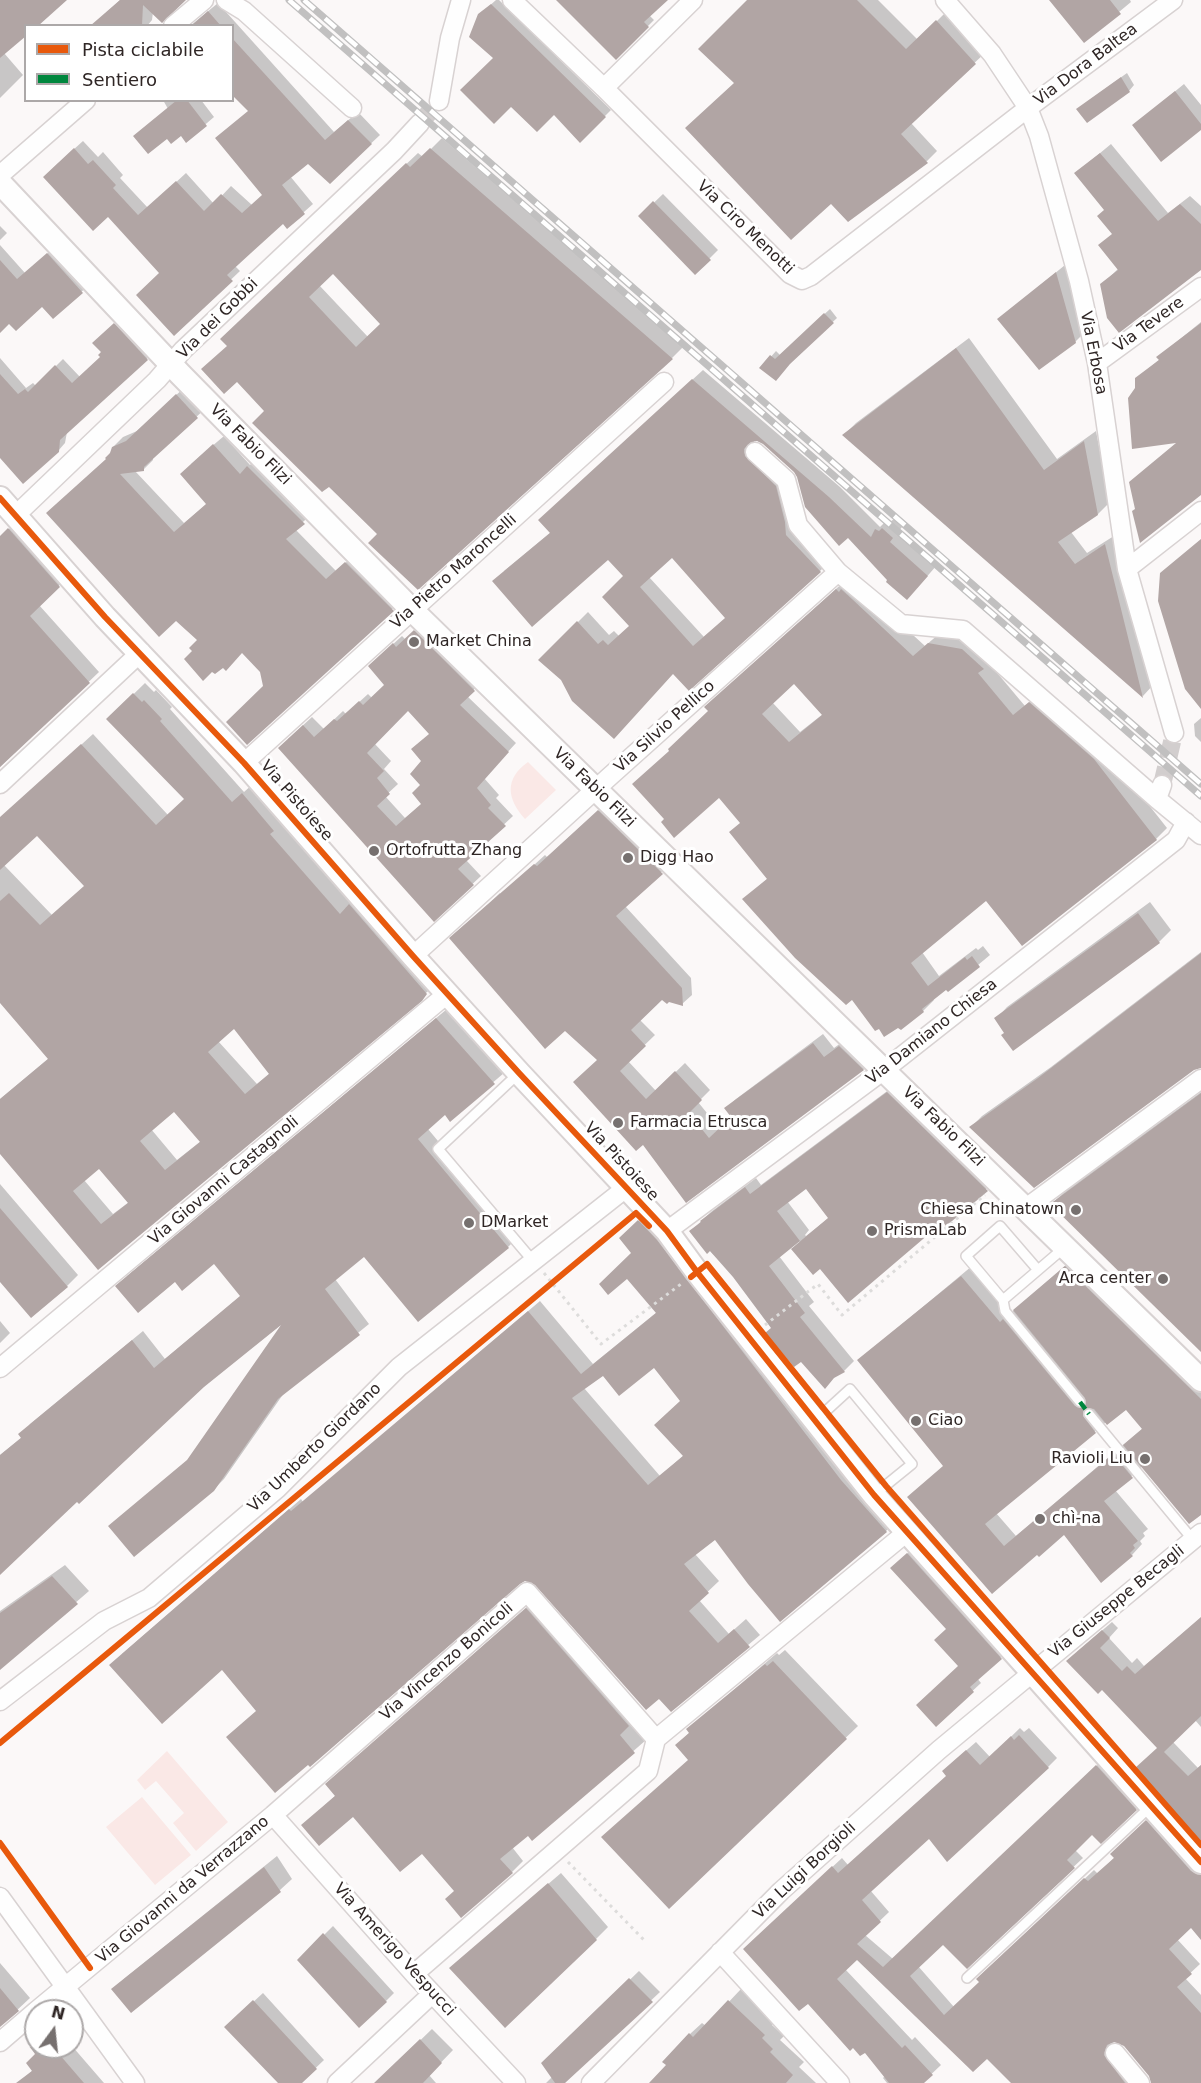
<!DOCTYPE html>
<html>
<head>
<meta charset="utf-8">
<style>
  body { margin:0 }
  #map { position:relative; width:1201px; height:2083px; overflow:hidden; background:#fbf8f8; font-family:"DejaVu Sans",sans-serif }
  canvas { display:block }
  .legend { position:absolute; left:24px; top:24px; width:210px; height:78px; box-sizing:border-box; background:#fff; border:2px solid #aca8a8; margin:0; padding:8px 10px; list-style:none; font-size:18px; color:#2f2625 }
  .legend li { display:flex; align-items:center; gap:12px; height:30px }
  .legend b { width:30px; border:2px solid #aca8a8 }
  .north { position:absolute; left:24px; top:1999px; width:60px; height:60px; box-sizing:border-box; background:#fff; border:2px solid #aca8a8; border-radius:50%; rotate:15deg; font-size:16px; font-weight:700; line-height:24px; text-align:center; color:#2f2625 }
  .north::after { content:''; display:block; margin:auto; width:21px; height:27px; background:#76706f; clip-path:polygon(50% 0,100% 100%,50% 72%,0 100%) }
</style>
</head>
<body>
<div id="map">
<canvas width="1201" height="2083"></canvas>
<ul class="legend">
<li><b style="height:8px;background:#e8590c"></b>Pista ciclabile</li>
<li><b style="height:8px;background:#00873e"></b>Sentiero</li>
</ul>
<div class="north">N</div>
</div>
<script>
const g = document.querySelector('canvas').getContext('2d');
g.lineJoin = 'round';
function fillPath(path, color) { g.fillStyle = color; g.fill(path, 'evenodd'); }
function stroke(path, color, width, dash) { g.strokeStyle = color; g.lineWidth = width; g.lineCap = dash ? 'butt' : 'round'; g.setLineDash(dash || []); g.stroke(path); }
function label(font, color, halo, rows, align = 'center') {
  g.font = font + ' "DejaVu Sans",sans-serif'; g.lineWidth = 6; g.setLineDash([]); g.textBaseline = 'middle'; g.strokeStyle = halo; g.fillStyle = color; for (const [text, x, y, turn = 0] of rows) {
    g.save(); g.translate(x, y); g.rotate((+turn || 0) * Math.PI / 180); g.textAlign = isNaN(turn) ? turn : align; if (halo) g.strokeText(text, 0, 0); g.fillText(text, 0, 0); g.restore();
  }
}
fillPath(new Path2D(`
  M528 762 556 790 525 819C507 799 504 779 528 762Z
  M167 1751 228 1822 196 1851 173 1823 184 1813 156 1781 145 1790 137 1780Z
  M142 1797 191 1855 155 1885 106 1827Z`), '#fae8e6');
fillPath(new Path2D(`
  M0 0H65L26 26 4 53 23 75 0 98Z
  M120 0H184L153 12 152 20 147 26H95L94 24Z
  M496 0H499L611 110 580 141 554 113 495 57 479 15Z
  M558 0H666L649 15 654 20 616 58Z
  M749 0H878L918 40 947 11 986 52 911 123 937 151 927 161 848 220 736 83Z
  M1051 0H1130L1131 2 1084 41Z
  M218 3 334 132 358 112 380 135 330 182 309 162 290 176 313 204 287 227 283 222 235 266 240 271 174 334 161 273 108 215 53 168 83 141 98 157 103 152 123 175 120 178 148 208 186 173 214 204 231 186 252 205 264 194 249 110 232 93V26H190Z
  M1127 73 1134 85 1129 91 1084 104Z
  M1184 84 1201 105V128L1134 125Z
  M163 100H201L214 117 186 141Z
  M442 138 683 347 672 358 379 534 266 411 229 346 233 328 418 153 423 157ZM333 272 382 324 368 337 319 285Z
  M1111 144 1168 213 1190 196 1201 206V268L1101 285 1119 268 1113 233 1106 209 1076 173Z
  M663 194 718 250 695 273 640 216Z
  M0 226 7 233 0 240Z
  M0 245 25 273 55 247 89 285 53 317 42 305 9 322 0 331Z
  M1065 265 1084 333 1075 342 999 319Z
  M830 309 837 318 793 359 761 368 776 351 780 355Z
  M122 317 154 352 67 432 65 443 58 451 0 456V358L26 388 33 383 36 386 63 359 80 377 102 357 103 352 94 343Z
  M1201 322V493L1179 442 1136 388 1137 378 1160 359 1158 357Z
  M969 338 1057 459 1096 431 1110 502 1098 514 1071 532 1087 553 1117 534 1154 684 1143 696 844 435 856 423Z
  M703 370 840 487 880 527 887 520 890 522 894 519 902 527 899 531 937 565 917 588 889 580 795 471 763 442 754 440V446L830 561 820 571 674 672 562 679 540 660 588 612 609 635 614 631 619 636 631 626 625 576 608 558 504 571 551 532 550 510ZM672 556 727 617 704 637 649 577Z
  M186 386 207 407 153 457V460L143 470 135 471 184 523 208 503 191 464 224 436 250 465 258 457 313 513 295 529 336 571 356 554 402 600 247 743 264 686 262 671 243 651 223 666 194 651 199 640 108 459 113 447 123 437 137 431Z
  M20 519 70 575 39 605 99 672 0 767V537Z
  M847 579 853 580 925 646 940 633 973 639 988 662 1025 706 1040 693 1104 748 1167 828 1156 839 1023 944 986 899 922 952 939 976 976 948 978 950 983 946 990 955 948 990 946 988 933 998 934 1000 923 1011 901 1028 898 1026 879 1027 853 998 744 899 768 878 741 822 719 796 665 819 671 750 709 711 717 697ZM795 682 823 714 800 732 772 702Z
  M423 623 483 681 467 696 516 743 484 778 499 795 496 798 513 816 466 860 481 876 434 920 288 739 312 717 324 729 343 711 346 714 368 694 372 698 386 685 379 657 402 636 406 640ZM408 709 430 733 423 761 422 804 405 818 385 796 398 784 384 769 391 761 374 743Z
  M145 683 154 692 156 690 172 707 170 709 244 792 254 783 281 822 352 904 362 894 433 987 98 1268 0 1152V1099L49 1058 0 1000V819L93 734 168 815 186 799 108 719ZM37 834 86 885 52 915 4 865ZM234 1027 270 1073 257 1084 218 1041ZM174 1110 201 1141 177 1160 151 1129ZM100 1167 129 1202 113 1214 84 1180Z
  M1201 718V742L1195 736 1194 724Z
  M608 802 671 863 625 906 691 978 692 995 682 1004 662 997 640 1020 655 1035 628 1061 656 1091 685 1063 710 1090 698 1102 720 1129 733 1117 726 1108 736 1099 823 1034 834 1048 849 1037 873 1060 864 1069 686 1201 599 1060 565 1029 545 1047 451 939 500 893 501 895 545 855 547 857Z
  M1150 902 1171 930 1159 942 1006 1032 996 1019 1007 1007Z
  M1201 952V1066L971 1127 982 1116 1051 1067Z
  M447 1009 504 1073 450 1119 445 1113 428 1129 518 1237 508 1247 364 1255 335 1279 369 1324 284 1393 224 1479 213 1490 191 1456 287 1320 203 1386 77 1499 0 1573V1455L22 1437 30 1424 143 1331 165 1359 242 1295 214 1262 175 1280 127 1276Z
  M898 1083 996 1180 946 1224 943 1219 800 1242 799 1241 779 1256 814 1302 809 1306 854 1361 844 1371 836 1375 773 1328 734 1276 691 1231 712 1211 756 1178 761 1185ZM806 1187 829 1218 806 1236 805 1235 809 1230 787 1201Z
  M1201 1092V1350L1052 1204 1063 1193Z
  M0 1184 78 1275 67 1286 0 1280Z
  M650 1210 897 1520 886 1531 781 1620 715 1538 695 1554 719 1581 699 1600 729 1634 746 1619 760 1635 671 1710 536 1583 524 1580 258 1710 222 1668 122 1654 301 1499 303 1502 540 1301 593 1364 657 1312 633 1253 621 1239ZM654 1365 681 1401 684 1455 660 1476 584 1388 603 1374Z
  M1076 1256 1201 1378V1513L1143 1466 1115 1490 1148 1529 1143 1533 1145 1536 1140 1541 1142 1544 1132 1555 1064 1533 1037 1552 992 1592 909 1497 945 1465 859 1360 972 1266 1012 1312ZM1126 1407 1143 1428 1016 1536 996 1513 1106 1422Z
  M0 1321 10 1333 0 1343Z
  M916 1546 1009 1650 977 1678 981 1683 936 1725 960 1666 947 1629 900 1560Z
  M65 1565 89 1591 0 1668V1611Z
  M538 1597 646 1740 533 1839 528 1834 512 1847 523 1861 512 1872 456 1891 422 1852 353 1814 303 1825 336 1795 339 1773Z
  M1201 1618V1727L1195 1720 1173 1742 1198 1768 1201 1765V1839L1159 1748 1077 1652 1112 1622 1118 1628 1109 1638 1132 1663 1137 1658 1144 1666Z
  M785 1650 858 1726 669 1907 603 1837 690 1760 677 1745 690 1732 688 1729 777 1653 779 1655Z
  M1020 1728 1024 1732 1029 1728 1057 1758 1048 1767 929 1837 870 1890 889 1912 865 1935 893 1959 1106 1757 1145 1800 1136 1809 1092 1833 1075 1850 1083 1858 967 1967 943 1943 918 1966 954 2007 981 1982 987 1970 1094 1870 1098 1874 1115 1857 1121 1845 1156 1812 1201 1863V1938L1191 1926 1177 1939 1200 1964 1185 1978 1201 1995V2083H1152L1150 2076 1125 2045 1113 2040 1115 2051 1145 2083H1013L987 2057 857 1958 845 1969 912 2040 915 2037 941 2065 922 2083H887L883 2078 885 2076 865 2051 754 1940 842 1858 848 1865 948 1775 953 1762 976 1742 990 1757Z
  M277 1856 292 1879 280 1890 131 2010 113 1989 125 1978Z
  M561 1873 608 1927 596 1939 463 1957Z
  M333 1926 394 1993 386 2001 299 1960Z
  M0 1963 30 1998 0 2026Z
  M639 1971 660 1992 563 2083H546L552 2077 543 2063Z
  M741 1989 775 2022 772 2025 784 2036 780 2040 804 2062 799 2067 816 2083H651L668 2065 690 2034 702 2023 706 2026Z
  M263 1993 324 2060 300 2083H280L226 2027Z
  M432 2029 453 2050 429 2075 436 2083H376Z
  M72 2046 104 2083H18L33 2070 44 2047Z`), '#0003');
fillPath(new Path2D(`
  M0 0H67L38 26H26V36L0 58Z
  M120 0H186L162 23 143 5 142 26H90Z
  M556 0H668L644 22 649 27 616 60Z
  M747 0H857L906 49 936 20 976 64 901 134 928 163 848 222 831 204 791 240 685 128 734 83 698 49Z
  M1049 0H1110L1121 14 1084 43Z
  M491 4 606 117 580 143 554 115 537 132 511 107 494 124 460 90 493 58 469 37 478 14Z
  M208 11 221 26H191Z
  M232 38 325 140 348 120 372 144 330 184 308 164 282 185 305 214 287 229 283 224 251 253 227 275 233 281 174 336 136 295 159 273 108 217 93 231 43 177 74 148 88 164 93 160 116 185 113 188 138 215 176 181 204 211 221 194 242 213 262 195 215 138 248 111 232 95Z
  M1121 77 1130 92 1087 123 1076 109Z
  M1175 91 1201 124V130L1161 162 1132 125Z
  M177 100H187L207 126 186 143 181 136 171 144 167 139 148 154 133 136Z
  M430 148 673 359 418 590 368 543 377 534 329 487 322 492 252 423 264 411 237 382 224 394 201 369 227 346 220 339 406 163 410 167ZM333 274 380 324 356 347 309 297Z
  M1100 153 1158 221 1180 204 1201 224V270L1119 333 1107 318 1100 284 1118 270 1098 245 1112 234 1097 216 1104 210 1074 173Z
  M653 201 711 260 695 275 638 216Z
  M47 253 83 293 53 319 42 307 16 331 9 324 0 333V260L17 279Z
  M1056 272 1076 343 1039 370 997 319Z
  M824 313 834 323 790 364 776 381 759 368 770 355 775 359Z
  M114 323 148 360 60 440 59 452 23 484 0 458V374L18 394 25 389 28 392 55 365 72 383 100 357 98 355 101 352 92 343Z
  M1201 323V495L1140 543 1132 511 1135 509 1129 482 1176 443 1132 449 1128 398 1135 388V378L1159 360 1156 357Z
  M956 348 1044 470 1084 441 1098 515 1058 542 1075 564 1105 544 1143 698 842 435Z
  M692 379 829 497 871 537 875 529 879 531 882 528 893 538 890 542 928 576 907 600 886 582 887 580 848 538 839 546 805 507 797 477 794 472 763 444 757 441 751 442 744 449 745 456 776 486 785 522 786 535 821 572 689 691 673 674 614 739 572 701 561 680 538 660 577 621 598 644 603 640 608 645 629 626 602 597 623 576 608 560 532 627 492 581 550 533 538 520ZM672 558 725 618 693 646 640 587Z
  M176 394 198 418 144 467V471L120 474 174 532 206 504 180 474 213 444 240 474 247 466 305 524 286 539 326 579 345 562 394 611 247 745 226 722 263 686 260 672 242 653 226 671 223 668 215 674 212 672 203 681 184 659 192 651 189 648 197 640 176 621 159 637 46 513 106 459 105 458 110 453 112 447 126 441Z
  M8 528 60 587 30 616 90 683 0 767V536Z
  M1201 539V709L1185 689 1158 601 1160 573Z
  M836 589 839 592 841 589 852 599 913 656 928 643 962 649 984 669 978 673 1013 715 1029 702 1094 759 1157 840 1022 946 986 901 911 963 928 986 965 957 967 960 972 956 980 967 948 992 946 990 922 1009 924 1012 901 1030 898 1028 884 1037 879 1029 875 1031 852 1000 846 1005 795 958 742 899 767 879 729 832 740 823 719 798 674 838 661 822 664 819 632 784 669 751 668 749 708 711 704 707ZM794 684 822 715 789 742 762 714Z
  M414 630 475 691 460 705 509 752 477 788 491 805 488 808 506 826 458 869 474 885 434 922 278 748 303 725 314 737 334 719 337 721 359 701 363 705 384 685 368 666 393 643 396 647ZM408 711 429 734 411 749 421 761 410 774 420 785 412 793 421 804 396 826 377 806 390 794 377 778 384 771 367 753Z
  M133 693 142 702 144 700 162 719 160 721 232 802 242 793 274 831 270 834 340 914 349 904 427 994 422 1001 98 1270 0 1154V1099L48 1059 0 1003V901L9 893 40 925 84 886 37 836 0 870V817L81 744 156 825 184 799 106 719ZM234 1029 269 1074 245 1094 208 1052ZM174 1112 200 1142 165 1170 140 1141ZM99 1169 128 1203 101 1224 73 1191Z
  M598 810 663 874 616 916 682 988 683 1006 669 1002 667 1004 662 1000 631 1030 646 1046 620 1071 646 1099 675 1071 702 1100 689 1113 709 1138 731 1117 724 1108 813 1043 824 1057 839 1046 864 1070 686 1203 643 1145 636 1151 573 1082 597 1060 565 1031 545 1049 449 938 534 864 537 866Z
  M1138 913 1160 943 1013 1051 1001 1035 1004 1033 994 1018Z
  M1201 953V1068L1194 1070 1034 1188 969 1127 1038 1078Z
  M436 1018 495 1084 450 1122 445 1115 418 1139 509 1248 418 1322 364 1257 325 1289 360 1335 278 1399 214 1491 134 1557 108 1526 187 1460 281 1325 204 1387 79 1504 77 1502 0 1575V1455L21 1438 18 1434 132 1340 154 1368 240 1296 214 1264 182 1291 175 1282 138 1313 115 1286Z
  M887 1092 988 1191 946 1226 943 1222 848 1303 820 1269 813 1275 791 1249 828 1218 815 1201 806 1189 777 1211 800 1241 769 1266 805 1313 800 1317 845 1372 834 1378 825 1389 801 1362 794 1367 765 1333 771 1328 733 1277 710 1251 707 1254 689 1231 701 1222 700 1221 745 1187 750 1194Z
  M1201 1093V1352L1050 1204Z
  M0 1208 68 1287 31 1318 0 1282Z
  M638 1220 657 1240 841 1480 887 1532 780 1622 748 1584 715 1540 684 1564 709 1593 689 1611 718 1643 734 1629 750 1647 671 1712 659 1699 646 1710 535 1585 525 1581 520 1584 310 1767 308 1765 275 1793 226 1737 256 1711 222 1670 162 1724 109 1665 289 1509 291 1511 528 1311 581 1374 656 1313 627 1279 608 1295 599 1284 631 1253 619 1238ZM654 1368 680 1401 654 1425 683 1456 648 1485 572 1398 603 1376 619 1396Z
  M1065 1266 1201 1399V1515L1189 1524 1123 1445 1142 1429 1126 1410 1107 1425 1094 1409 1087 1408 1083 1411V1416L1096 1433 985 1524 1004 1546 1113 1454 1133 1478 1104 1501 1138 1541 1133 1545 1135 1548 1130 1553 1133 1556 1101 1583 1064 1535 1039 1557 1037 1555 992 1594 907 1497 943 1466 857 1360 961 1276 1000 1322 1003 1319 1075 1406 1082 1408 1086 1404 1085 1398 1013 1310Z
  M907 1553 1002 1659 970 1687 974 1692 936 1727 916 1705 958 1666 934 1640 946 1629 890 1568Z
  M52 1576 78 1604 0 1670V1613Z
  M526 1608 629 1726 620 1735 635 1753 532 1841 528 1836 500 1859 513 1873 461 1918 445 1899 454 1891 422 1854 400 1872 353 1817 319 1846 301 1825 335 1796 325 1784Z
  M1201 1617V1716L1164 1752 1188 1776 1201 1765V1842L1135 1768 1157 1748 1102 1690 1098 1694 1066 1661 1102 1630 1110 1638 1100 1648 1122 1671 1127 1666 1135 1674Z
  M773 1661 847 1739 669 1909 601 1837 688 1760 675 1745 689 1733 686 1729 765 1664 767 1666Z
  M1019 1735 1049 1768 947 1862 929 1839 862 1900 881 1922 857 1944 883 1967 1096 1765 1137 1810 1101 1844 1092 1835 1067 1860 1075 1868 967 1969 943 1945 910 1976 944 2015 979 1982 976 1979 1084 1878 1088 1881 1114 1858 1110 1854 1146 1820 1191 1871 1201 1875V1940L1191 1928 1169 1949 1192 1974 1177 1987 1201 2013V2083H1151L1149 2076 1124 2046 1114 2042 1107 2045 1104 2055 1125 2083H1011L987 2059 973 2072 857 1960 837 1979 902 2048 905 2045 933 2075 924 2083H889L865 2053 860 2056 853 2048 850 2051 808 2004 799 2011 743 1949 832 1866 838 1873 946 1776 942 1771 966 1750 980 1765 1011 1736 1014 1740Z
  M264 1867 281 1892 131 2013 111 1989Z
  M548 1883 597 1940 505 2028 449 1968Z
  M323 1933 387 2002 359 2028 297 1960Z
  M629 1978 653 2002 565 2083H555L541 2063Z
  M0 1988 19 2011 0 2027Z
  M253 2000 317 2069 302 2083H278L224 2027Z
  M728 2000 765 2035 762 2038 773 2049 770 2052 793 2075 786 2083H649L666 2065 662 2062 689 2033 693 2037Z
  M420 2039 442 2063 423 2083H374Z
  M30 2047H53L84 2083H16L32 2071 26 2063 35 2054Z`), '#b1a5a4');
stroke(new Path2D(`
  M420 123 439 101
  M1162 785 1174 733`), '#d2cece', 18, [18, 9]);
const service = new Path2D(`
  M519 1073 438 1149 533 1261
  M1065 1247 1003 1300 1005 1311 1080 1402
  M1003 1300 966 1256 1000 1226 1038 1270
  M1089 1414 1193 1540
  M815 1421 850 1389 912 1464 875 1494
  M967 1978 1151 1806`);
const minor = new Path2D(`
  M226 0 244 11 352 108
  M512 0 604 88 790 274 802 280 811 276 1028 108 1173 0
  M945 0 992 54 1028 108 1039 136 1079 281 1097 363 1127 569 1174 733
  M173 26 204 0
  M604 88 693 0
  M439 101 450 38 461 0
  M0 175 86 100
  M1097 363 1201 287
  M755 452 786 480 798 525 838 572
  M16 515 157 380 183 350 394 151 420 123
  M1127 569 1201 511
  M244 763 664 382
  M0 784 141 652
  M1162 785 1157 799 1201 835
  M413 956 608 778 838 572 901 624 963 630 1157 799
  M1026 1208 1201 1079
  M667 1231 884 1070 1176 840 1186 822
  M0 1368 447 994
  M0 1701 104 1621 149 1598 277 1489 399 1367 626 1188
  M273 1815 414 1974 516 2083
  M0 1897 135 2083
  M720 1952 840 2083
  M414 1974 648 1771 656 1739
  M36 2011 273 1815 527 1592 656 1739 907 1532
  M0 2042 36 2011
  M1115 2053 1140 2083
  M337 2083 432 1994
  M591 2083 781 1891 939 1750 1201 1533`);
const tertiary = new Path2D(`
  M0 183 180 374 412 610 1201 1380
  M0 498 105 617 244 763 413 956 519 1073 667 1231 697 1272 874 1495 1201 1862`);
stroke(service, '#d8d2d2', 12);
stroke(minor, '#d8d2d2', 21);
stroke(tertiary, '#d8d2d2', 26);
stroke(new Path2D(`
  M544 1273 601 1344 681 1284
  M765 1325 818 1284 842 1315 985 1195
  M568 1862 644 1940`), '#dddcdb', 3, [3, 4.5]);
stroke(service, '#fefefe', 9);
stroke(minor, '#fefefe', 18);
stroke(tertiary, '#fefefe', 22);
const rail = new Path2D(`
  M289 0 1201 796
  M304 0 1201 784`);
stroke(rail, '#c1c0c0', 7);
stroke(rail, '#fff', 4.5, [14]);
stroke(new Path2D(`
  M1080 1402 1089 1414`), '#00873e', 4.5, [9, 4.5]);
stroke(new Path2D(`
  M0 498 105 617 244 763 413 956 519 1073 667 1231 697 1272 874 1495 1201 1862
  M691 1277 707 1264 886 1486 1201 1845
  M0 1743 636 1213 649 1226
  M0 1843 90 1968`), '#e8590c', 6);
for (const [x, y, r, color] of [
  [414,642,6,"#76706f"],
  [374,851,6,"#76706f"],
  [628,858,6,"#76706f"],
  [618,1123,6,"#76706f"],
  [1076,1210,6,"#76706f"],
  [469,1223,6,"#76706f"],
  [872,1231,6,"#76706f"],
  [1163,1279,6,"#76706f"],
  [916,1421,6,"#76706f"],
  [1145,1459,6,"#76706f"],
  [1040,1519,6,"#76706f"]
]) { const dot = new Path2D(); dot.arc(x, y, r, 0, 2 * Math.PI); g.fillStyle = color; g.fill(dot); stroke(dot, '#fff', 2); }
label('16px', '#2f2625', '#fff', [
  ["Via Dora Baltea",1086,65,-37],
  ["Via Ciro Menotti",745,228,44],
  ["Via dei Gobbi",218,319,-45],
  ["Via Tevere",1149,325,-36],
  ["Via Erbosa",1093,353,79],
  ["Via Fabio Filzi",250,445,45],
  ["Via Pietro Maroncelli",454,572,-42],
  ["Via Silvio Pellico",665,727,-42],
  ["Via Fabio Filzi",594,788,44],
  ["Via Pistoiese",296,801,49],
  ["Via Damiano Chiesa",932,1032,-38],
  ["Via Fabio Filzi",943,1127,44],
  ["Via Pistoiese",621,1162,47],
  ["Via Giovanni Castagnoli",224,1181,-40],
  ["Via Umberto Giordano",315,1448,-44],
  ["Via Giuseppe Becagli",1117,1602,-39],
  ["Via Vincenzo Bonicoli",447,1662,-41],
  ["Via Luigi Borgioli",805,1871,-43],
  ["Via Giovanni da Verrazzano",183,1890,-40],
  ["Via Amerigo Vespucci",394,1950,48]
]);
label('16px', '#2f2625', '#fff', [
  ["Market China",426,642],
  ["Ortofrutta Zhang",386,851],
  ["Digg Hao",640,858],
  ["Farmacia Etrusca",630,1123],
  ["Chiesa Chinatown",1064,1210,"right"],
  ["DMarket",481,1223],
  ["PrismaLab",884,1231],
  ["Arca center",1151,1279,"right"],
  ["Ciao",928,1421],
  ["Ravioli Liu",1133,1459,"right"],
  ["chì-na",1052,1519]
], 'left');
</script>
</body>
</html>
